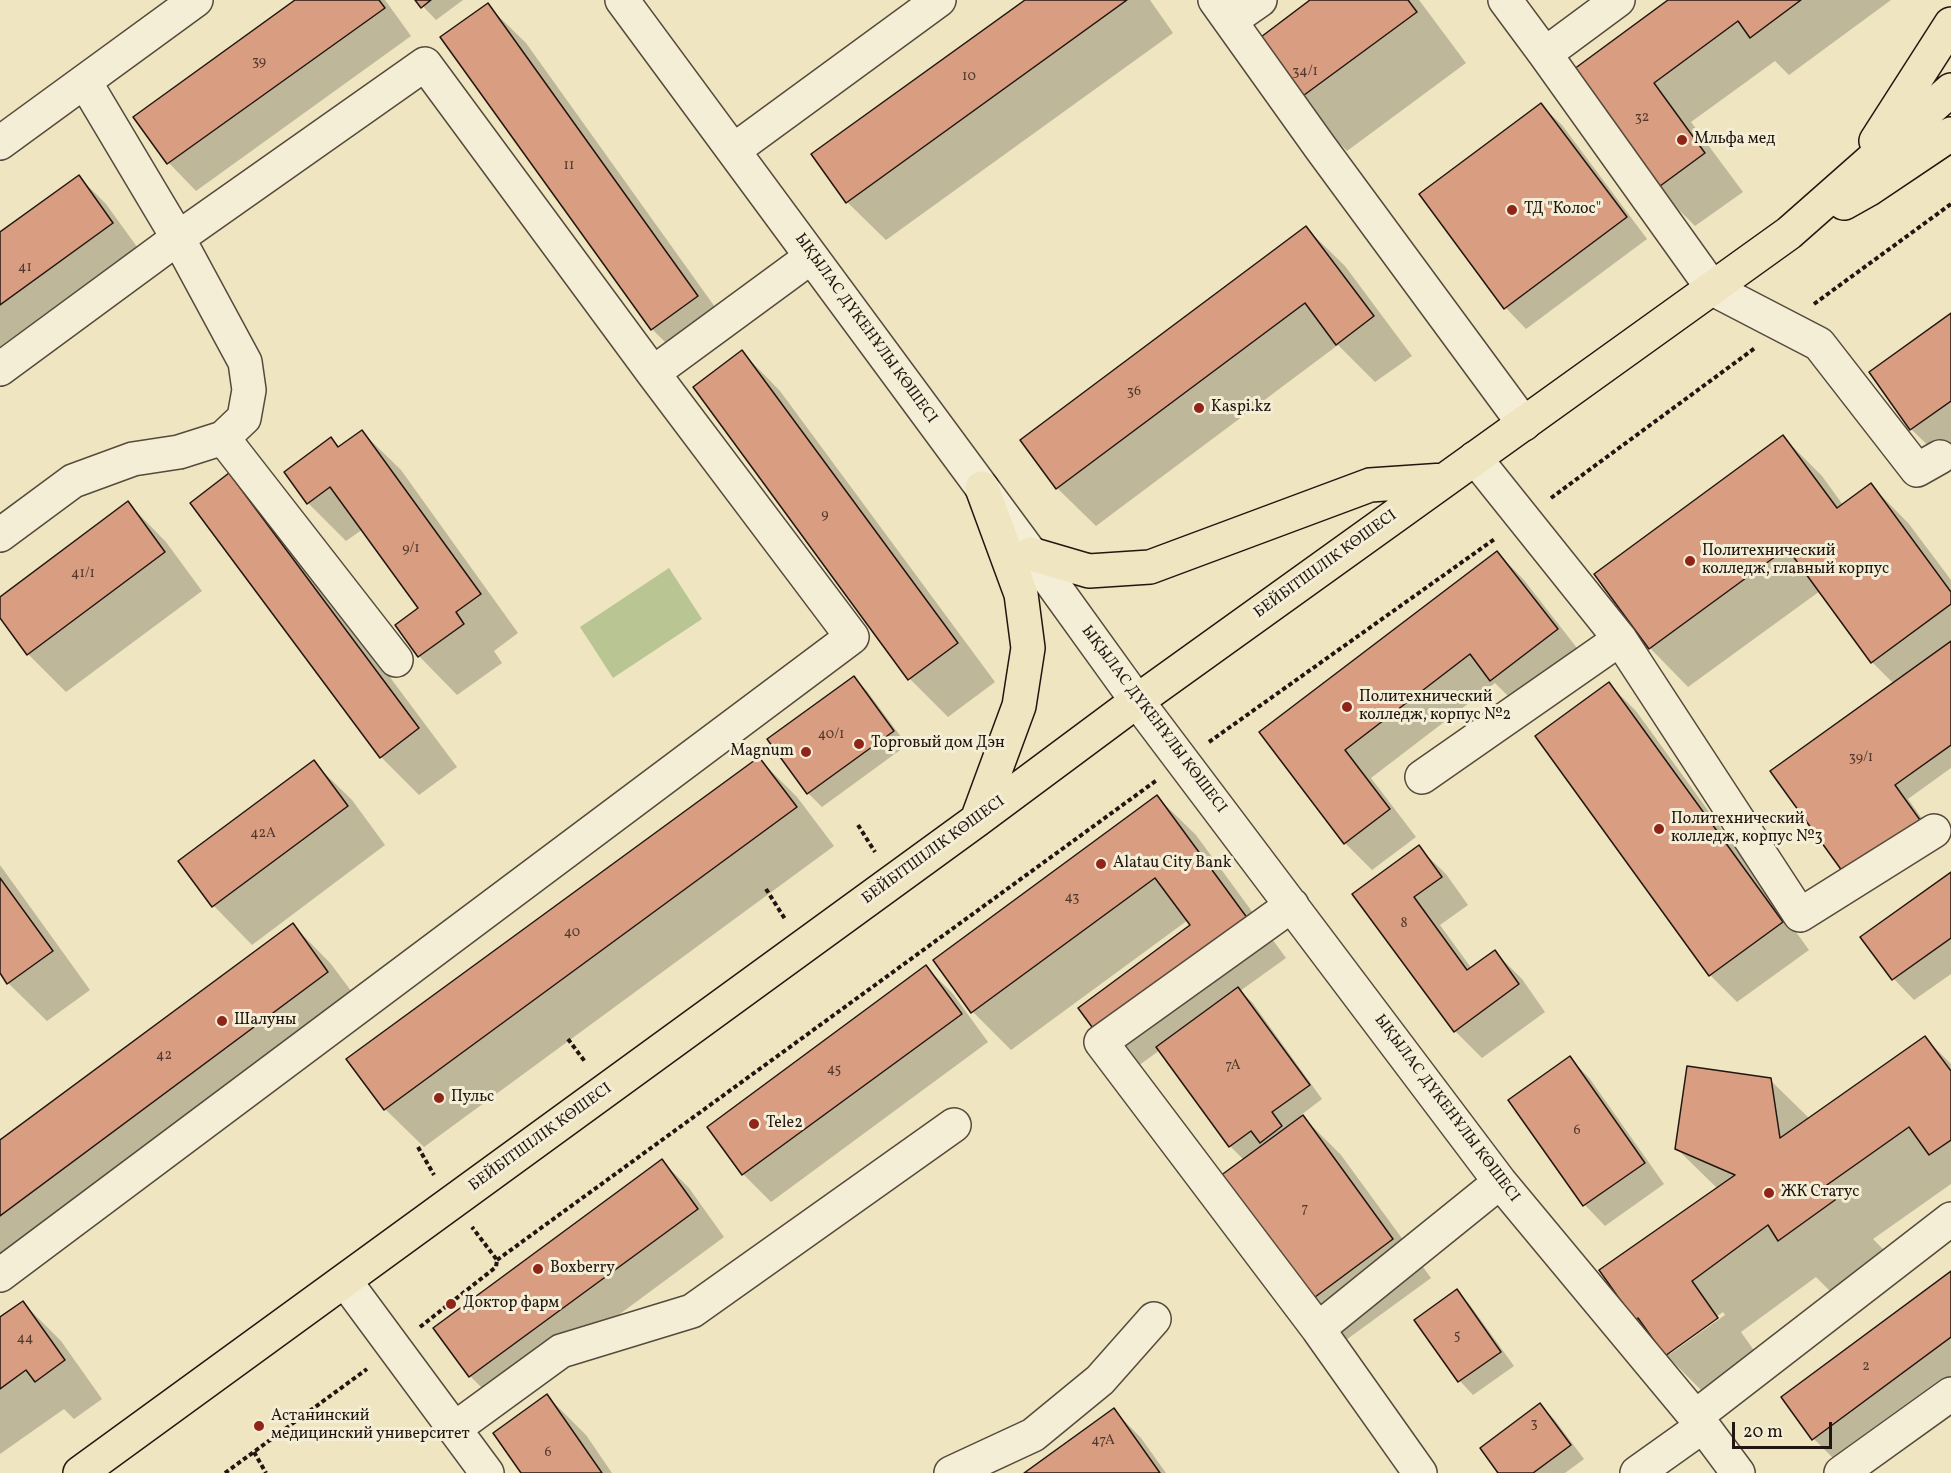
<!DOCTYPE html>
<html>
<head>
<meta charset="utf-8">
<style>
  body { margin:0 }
  #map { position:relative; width:1951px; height:1473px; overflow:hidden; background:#efe5c0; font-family:Vollkorn,serif }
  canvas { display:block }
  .scale { position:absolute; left:1732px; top:1422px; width:100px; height:27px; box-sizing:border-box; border:3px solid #221610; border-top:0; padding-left:8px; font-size:18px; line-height:21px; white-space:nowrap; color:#221610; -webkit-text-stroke:4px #f5eed6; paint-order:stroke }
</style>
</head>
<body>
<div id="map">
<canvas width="1951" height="1473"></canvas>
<div class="scale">20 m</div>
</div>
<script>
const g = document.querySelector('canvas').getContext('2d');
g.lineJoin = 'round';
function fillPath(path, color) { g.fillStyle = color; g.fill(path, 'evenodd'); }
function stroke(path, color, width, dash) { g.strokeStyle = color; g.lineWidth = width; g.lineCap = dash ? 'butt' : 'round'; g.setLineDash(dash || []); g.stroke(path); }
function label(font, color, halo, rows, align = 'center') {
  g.font = font + ' Vollkorn,serif'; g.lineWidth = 6; g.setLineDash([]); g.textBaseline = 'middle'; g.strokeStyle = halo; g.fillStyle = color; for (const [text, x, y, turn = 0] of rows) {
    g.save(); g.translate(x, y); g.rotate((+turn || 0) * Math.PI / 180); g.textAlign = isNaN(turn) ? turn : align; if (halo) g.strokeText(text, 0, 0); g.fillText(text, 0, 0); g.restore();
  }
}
fillPath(new Path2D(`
  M669 568 702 619 613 678 580 627Z`), '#b9c593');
fillPath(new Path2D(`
  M298 0H385L411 36 196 191 169 163 135 117Z
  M417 0H463L436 20Z
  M1027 0H1150L1173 33 886 240 847 202 813 155Z
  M1313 0H1419L1466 63 1347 151 1297 100Z
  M1670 0H1891L1789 75 1775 61 1691 122 1743 192 1695 226 1657 188 1572 72Z
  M487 5 526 43 735 335 690 367 652 329Z
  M1541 105 1562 125 1647 239 1526 329 1506 308 1421 195Z
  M79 177 106 204 140 251 0 351V234Z
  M1306 228 1345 266 1412 356 1375 382 1338 345 1096 526 1057 488Z
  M1951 315V466L1950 467 1911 429Z
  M742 352 780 391 995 682 948 717 910 679 695 387Z
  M362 432 401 470 518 633 494 651 502 663 457 695 419 656 397 625 420 609 363 529 346 541 308 503 331 439 340 448Z
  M1783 437 1822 476 1843 505 1871 485 1909 524 1951 580V768L1908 799 1933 834 1859 887 1894 684 1872 662 1820 591 1688 687 1650 648Z
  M229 475 268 514 457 767 419 795 381 757Z
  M128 503 166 542 202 591 66 692 28 654 0 616V599Z
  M1497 552 1524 580 1584 657 1519 707 1495 683 1371 778 1416 837 1372 870 1345 843 1261 733Z
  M854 678 867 691 907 745 822 807 808 793Z
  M1609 684 1636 711 1809 950 1737 1002 1710 975Z
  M759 759 797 797 834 846 424 1147 385 1109Z
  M313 762 352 800 385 845 252 945 214 906 180 862Z
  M1157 797 1196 835 1286 958 1240 991 1252 1002 1322 1099 1301 1115 1341 1155 1431 1278 1346 1340 1308 1302 1244 1160 1230 1146 1160 1050 1134 1069 1096 1030 1192 925 1188 920 1011 1050 973 1012Z
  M1418 847 1446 874 1468 905 1440 925 1472 969 1495 952 1522 979 1545 1012 1482 1058 1455 1031 1354 894Z
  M0 865 90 990 47 1021 8 983 0 971Z
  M1951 873V974L1914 1000 1894 979 1863 937Z
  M293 925 331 964 366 1011 0 1282V1142Z
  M926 967 953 994 988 1042 771 1202 743 1174 709 1127Z
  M1925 1038 1951 1064V1184L1873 1239 1885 1251 1830 1291 1816 1277 1741 1332 1767 1369 1716 1405 1666 1355 1653 1336 1636 1320 1718 1189 1676 1148 1770 1080 1810 1119ZM1723 1312 1725 1315 1670 1354V1350Z
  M1570 1058 1590 1079 1664 1184 1605 1226 1585 1205 1511 1100Z
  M662 1161 689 1188 724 1237 498 1404 470 1376 435 1329Z
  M1951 1273V1404L1848 1473 1814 1439Z
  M1457 1291 1470 1305 1514 1366 1473 1395 1460 1381 1416 1320Z
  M23 1303 61 1341 102 1399 74 1419 64 1409 0 1454V1319Z
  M547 1396 586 1435 612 1473H522Z
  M1540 1405 1554 1419 1584 1459 1565 1473H1500Z
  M1114 1410 1141 1438 1166 1473H1026Z`), '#0003');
const building = new Path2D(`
  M295 0H379L385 8 167 164 133 117Z
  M415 0H431L421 8Z
  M1025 0H1127L846 203 811 154Z
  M1310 0H1408L1417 12 1296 101 1253 43Z
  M1668 0H1801L1750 38 1738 21 1654 83 1705 153 1656 189 1570 72Z
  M488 3 698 296 651 330 440 37Z
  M1541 103 1627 217 1504 309 1419 194Z
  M79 175 113 223 0 305V232Z
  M1306 226 1374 316 1336 345 1305 303 1056 489 1020 440Z
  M1951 313V401L1910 430 1869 372Z
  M742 350 958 643 908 680 693 387Z
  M362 430 481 594 456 612 464 624 418 657 395 625 418 608 330 487 307 504 284 472 331 437 338 447Z
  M1783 435 1837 508 1871 483 1951 592V604L1871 663 1787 548 1649 649 1594 574Z
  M229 473 419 728 380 758 190 503Z
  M128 501 165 552 27 655 0 618V597Z
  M1497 551 1558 629 1490 681 1470 654 1345 750 1390 809 1344 844 1259 732Z
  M1951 641V745L1895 785 1920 820 1845 875 1770 771Z
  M854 676 894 731 807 794 767 739Z
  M1609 682 1783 922 1709 976 1535 736Z
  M759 757 797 807 384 1110 346 1059Z
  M314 760 348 806 212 907 178 861Z
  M1157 795 1248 919 1095 1031 1078 1008 1190 925 1155 878 971 1013 933 960Z
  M1419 845 1442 877 1414 897 1467 970 1495 950 1519 984 1454 1032 1352 894Z
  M1951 872V938L1892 980 1860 937Z
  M0 878 53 951 7 984 0 973Z
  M293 923 328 972 0 1216V1140Z
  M926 965 962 1014 742 1175 707 1127Z
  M1238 987 1310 1085 1272 1112 1282 1126 1260 1143 1251 1131 1229 1147 1156 1047Z
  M1925 1036 1951 1071V1140L1929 1155 1909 1127 1824 1187 1835 1200 1778 1241 1768 1225 1692 1281 1718 1318 1665 1356 1638 1318 1635 1321 1599 1270 1735 1175 1675 1149 1687 1066 1771 1078 1780 1138Z
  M1570 1056 1645 1163 1583 1206 1508 1100Z
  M1303 1115 1393 1239 1307 1303 1216 1179Z
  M662 1159 698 1209 469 1377 433 1328Z
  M1951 1271V1337L1812 1440 1781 1397Z
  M1457 1289 1501 1352 1458 1382 1414 1320Z
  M23 1301 65 1360 35 1382 26 1370 0 1389V1317Z
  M547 1394 602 1473H521L493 1433Z
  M1540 1403 1571 1445 1533 1473H1498L1480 1448Z
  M1114 1408 1160 1473H1024Z`);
fillPath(building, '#d99d81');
stroke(building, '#221610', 1.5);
const minor = new Path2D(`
  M622 0 1031 554 1137 701 1500 1182 1703 1426 1738 1473
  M1215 0 1320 147 1524 424
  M1505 0 1545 54 1713 289 1819 344 1917 470 1940 457
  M1230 21 1260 0
  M1545 54 1618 0
  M0 143 196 0
  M734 150 939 0
  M0 369 178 238 425 64 653 373 852 637 0 1275
  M653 373 811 257
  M223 438 396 660
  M1475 458 1620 639 1800 915 1934 831
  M0 535 73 481 133 459 179 452 223 438 244 418 249 390 245 362 178 238 85 82
  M1422 777 1620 639
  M1292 905 1101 1042 1318 1329 1420 1473
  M345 1281 487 1473
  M1318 1329 1500 1182
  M1695 1417 1951 1219
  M454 1429 561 1351 692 1311 954 1125
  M951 1473 1033 1435 1100 1380 1154 1319
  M1637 1473 1703 1426
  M1841 1473 1951 1394`);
const major = new Path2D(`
  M1876 141 1951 24
  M1844 203 1869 189 1951 134
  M1031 554 1089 571 1150 567 1370 485 1444 480
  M977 820 1019 706 1028 648 1021 594 982 488
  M80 1473 977 820 1137 701 1789 233 1951 90`);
stroke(minor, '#554a3c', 36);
stroke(major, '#221610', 36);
stroke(new Path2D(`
  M1814 304 1951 204
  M1551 498 1755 348
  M1209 742 1496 538
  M858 825 875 852
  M766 889 785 919
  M568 1039 586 1063
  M418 1147 434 1175
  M497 1260 1157 780
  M420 1327 496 1267 497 1260 472 1227
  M254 1452 266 1473
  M225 1473 367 1369`), '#221610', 4, [4.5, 3]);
stroke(minor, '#f5eed6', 33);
stroke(major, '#efe5c0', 33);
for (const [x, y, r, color] of [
  [1682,140,6,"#8f2418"],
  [1512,210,6,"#8f2418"],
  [1199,408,6,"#8f2418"],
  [1690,561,6,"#8f2418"],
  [1347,707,6,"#8f2418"],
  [859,744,6,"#8f2418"],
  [806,752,6,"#8f2418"],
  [1659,829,6,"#8f2418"],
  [1101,864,6,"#8f2418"],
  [222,1021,6,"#8f2418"],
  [439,1098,6,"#8f2418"],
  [754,1124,6,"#8f2418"],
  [1769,1193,6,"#8f2418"],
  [538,1269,6,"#8f2418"],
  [451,1304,6,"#8f2418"],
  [259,1426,6,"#8f2418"]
]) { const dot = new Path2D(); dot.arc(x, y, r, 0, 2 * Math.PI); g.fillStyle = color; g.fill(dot); stroke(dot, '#f5eed6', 2); }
label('14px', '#50382c', null, [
  ["39",259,62],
  ["34/1",1305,72],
  ["10",969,77],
  ["32",1642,118],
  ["11",569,166],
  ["41",25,268],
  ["36",1134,392],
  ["9",825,515],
  ["9/1",411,549],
  ["41/1",83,574],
  ["40/1",831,735],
  ["39/1",1861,758],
  ["42А",263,834],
  ["43",1072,898],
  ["8",1404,924],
  ["40",572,933],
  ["42",164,1056],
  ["7А",1233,1066],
  ["45",834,1070],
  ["6",1577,1131],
  ["7",1305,1209],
  ["5",1457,1336],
  ["44",25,1339],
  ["2",1866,1367],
  ["3",1534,1424],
  ["47А",1103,1441],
  ["6",548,1453]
]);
label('16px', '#221610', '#f5eed6', [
  ["Мльфа мед",1694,140],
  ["ТД \"Колос\"",1524,210],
  ["Kaspi.kz",1211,408],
  ["Политехнический",1702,552],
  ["колледж, главный корпус",1702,570],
  ["Политехнический",1359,698],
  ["колледж, корпус №2",1359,716],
  ["Торговый дом Дэн",871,744],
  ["Magnum",794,752,"right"],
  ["Политехнический",1671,820],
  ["колледж, корпус №3",1671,838],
  ["Alatau City Bank",1113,864],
  ["Шалуны",234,1021],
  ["Пульс",451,1098],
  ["Tele2",766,1124],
  ["ЖК Статус",1781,1193],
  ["Boxberry",550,1269],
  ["Доктор фарм",463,1304],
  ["Астанинский",271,1417],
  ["медицинский университет",271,1435]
], 'left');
label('16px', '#221610', '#f5eed6', [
  ["ЫҚЫЛАС ДҮКЕНҰЛЫ КӨШЕСІ",865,329,54],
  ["БЕЙБІТШІЛІК КӨШЕСІ",1326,565,-36],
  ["ЫҚЫЛАС ДҮКЕНҰЛЫ КӨШЕСІ",1153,720,53],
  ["БЕЙБІТШІЛІК КӨШЕСІ",934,851,-36],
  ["ЫҚЫЛАС ДҮКЕНҰЛЫ КӨШЕСІ",1446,1109,53],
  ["БЕЙБІТШІЛІК КӨШЕСІ",541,1138,-36]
]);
</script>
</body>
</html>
